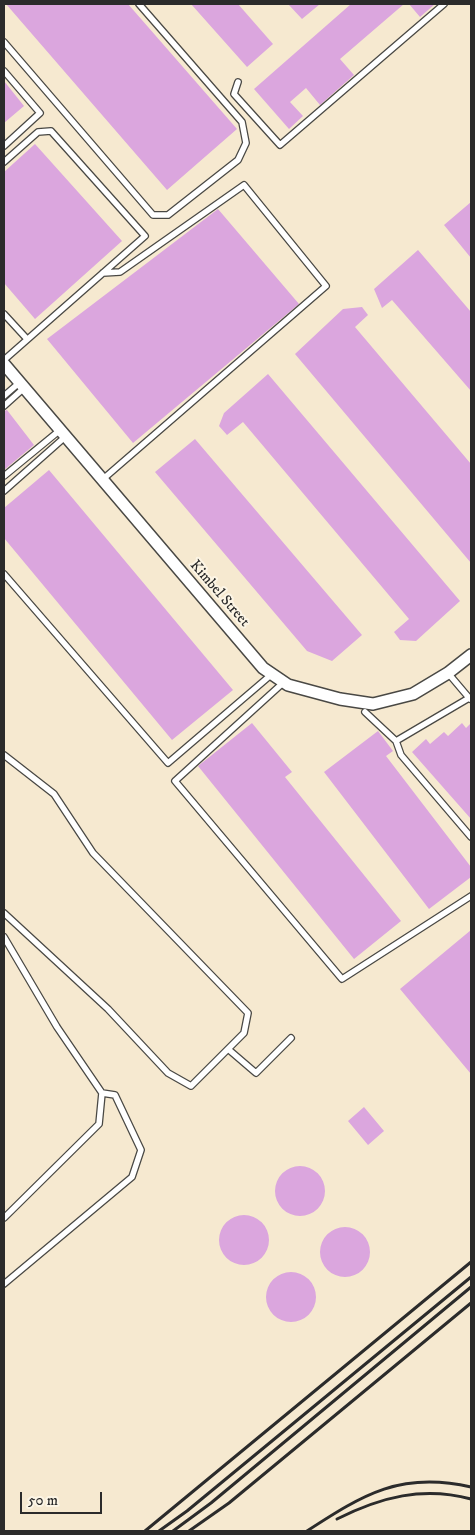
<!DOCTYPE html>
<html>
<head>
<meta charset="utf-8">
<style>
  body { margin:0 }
  #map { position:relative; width:475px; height:1535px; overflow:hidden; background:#f6e9d0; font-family:"IM FELL DW Pica",serif }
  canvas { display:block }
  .frame { position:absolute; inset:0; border:5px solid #2b2b2b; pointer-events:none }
  .scale { position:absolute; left:20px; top:1492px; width:82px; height:22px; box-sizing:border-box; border:2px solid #2b2b2b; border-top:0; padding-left:6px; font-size:15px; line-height:18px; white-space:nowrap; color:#2b2b2b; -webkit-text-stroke:4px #fcf5e5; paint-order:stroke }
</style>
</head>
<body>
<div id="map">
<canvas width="475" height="1535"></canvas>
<div class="frame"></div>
<div class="scale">50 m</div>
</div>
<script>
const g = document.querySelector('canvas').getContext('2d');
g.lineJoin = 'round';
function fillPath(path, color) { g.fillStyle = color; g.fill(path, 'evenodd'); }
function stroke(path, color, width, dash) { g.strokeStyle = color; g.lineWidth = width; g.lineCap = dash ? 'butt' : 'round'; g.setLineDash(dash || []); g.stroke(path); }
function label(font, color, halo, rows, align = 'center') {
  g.font = font + ' "IM FELL DW Pica",serif'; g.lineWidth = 4; g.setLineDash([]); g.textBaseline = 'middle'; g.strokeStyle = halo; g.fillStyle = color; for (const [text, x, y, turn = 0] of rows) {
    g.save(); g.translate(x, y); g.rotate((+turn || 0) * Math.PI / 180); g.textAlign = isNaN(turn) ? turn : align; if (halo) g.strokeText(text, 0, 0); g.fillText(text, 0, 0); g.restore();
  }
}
fillPath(new Path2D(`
  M6 4H128L237 129 167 190Z
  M191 4H238L273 44 247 67Z
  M288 4H320L302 19Z
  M351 4H404L340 59 354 75 320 105 306 88 290 102 303 116 289 129 254 89Z
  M409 4H435L420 17Z
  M4 81 24 106 4 123Z
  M35 144 122 241 35 319 4 283V172Z
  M471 202V258L444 225Z
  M218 209 299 304 133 443 47 339Z
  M418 250 471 312V391L392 300 382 308 374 289Z
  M362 307 368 315 355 327 471 464V563L295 354 343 309Z
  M268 374 460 601 416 641 400 640 394 632 409 619 243 422 227 435 219 426 224 413Z
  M7 410 34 445 4 470V411Z
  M195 439 362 635 332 661 307 651 155 472Z
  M49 470 233 690 172 740 4 538V508Z
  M252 723 292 772 285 777 401 921 354 959 198 766Z
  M462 723 466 728 471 723V819L412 752 426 739 430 744 444 732 448 736Z
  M378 731 393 751 386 756 471 867V877L429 909 324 772Z
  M471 930V1074L400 989Z
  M364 1107 384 1131 368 1145 348 1121Z
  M275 1191a25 25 0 1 1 50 0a25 25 0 1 1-50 0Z
  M219 1240a25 25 0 1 1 50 0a25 25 0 1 1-50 0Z
  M320 1252a25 25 0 1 1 50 0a25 25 0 1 1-50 0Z
  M266 1297a25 25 0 1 1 50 0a25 25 0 1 1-50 0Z`), '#dba6de');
const service = new Path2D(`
  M4 42 153 215H168L238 160 246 143 242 122 139 4
  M4 71 40 113 4 146
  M238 82 234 94 280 145 444 4
  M4 162 38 132 51 131 145 236 4 360
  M4 314 27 339
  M4 396 19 383
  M4 406 24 388
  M4 476 60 430
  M102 480 326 286 244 185 120 272 103 273
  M4 491 65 437
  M4 574 168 763 272 674
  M448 673 470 699
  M284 682 175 781 342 979 471 896
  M469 698 396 741 401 755 471 837
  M365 712 396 741
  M4 755 54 794 93 853 248 1013 244 1033 191 1086 168 1073 108 1009 4 913
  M4 937 57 1027 102 1093 99 1124 4 1218
  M228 1049 256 1073 291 1038
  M4 1284 132 1177 141 1150 115 1095 102 1093`);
const minor = new Path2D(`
  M4 364 263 668 288 685 340 699 373 704 413 694 448 673 471 655`);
stroke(service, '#494844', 8);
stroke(minor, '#494844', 14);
stroke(service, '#fff', 5.5);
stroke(minor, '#fff', 11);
stroke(new Path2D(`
  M337 1519C381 1497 423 1486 471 1499
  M145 1531 471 1262
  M159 1531 187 1511 471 1277
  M173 1531 211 1503 471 1287
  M189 1531 229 1503 471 1303
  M307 1531C364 1494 401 1471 471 1487`), '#2b2b2b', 3);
label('15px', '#2b2b2b', '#fcf5e5', [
  ["Kimbel Street",219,594,49]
]);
</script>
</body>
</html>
